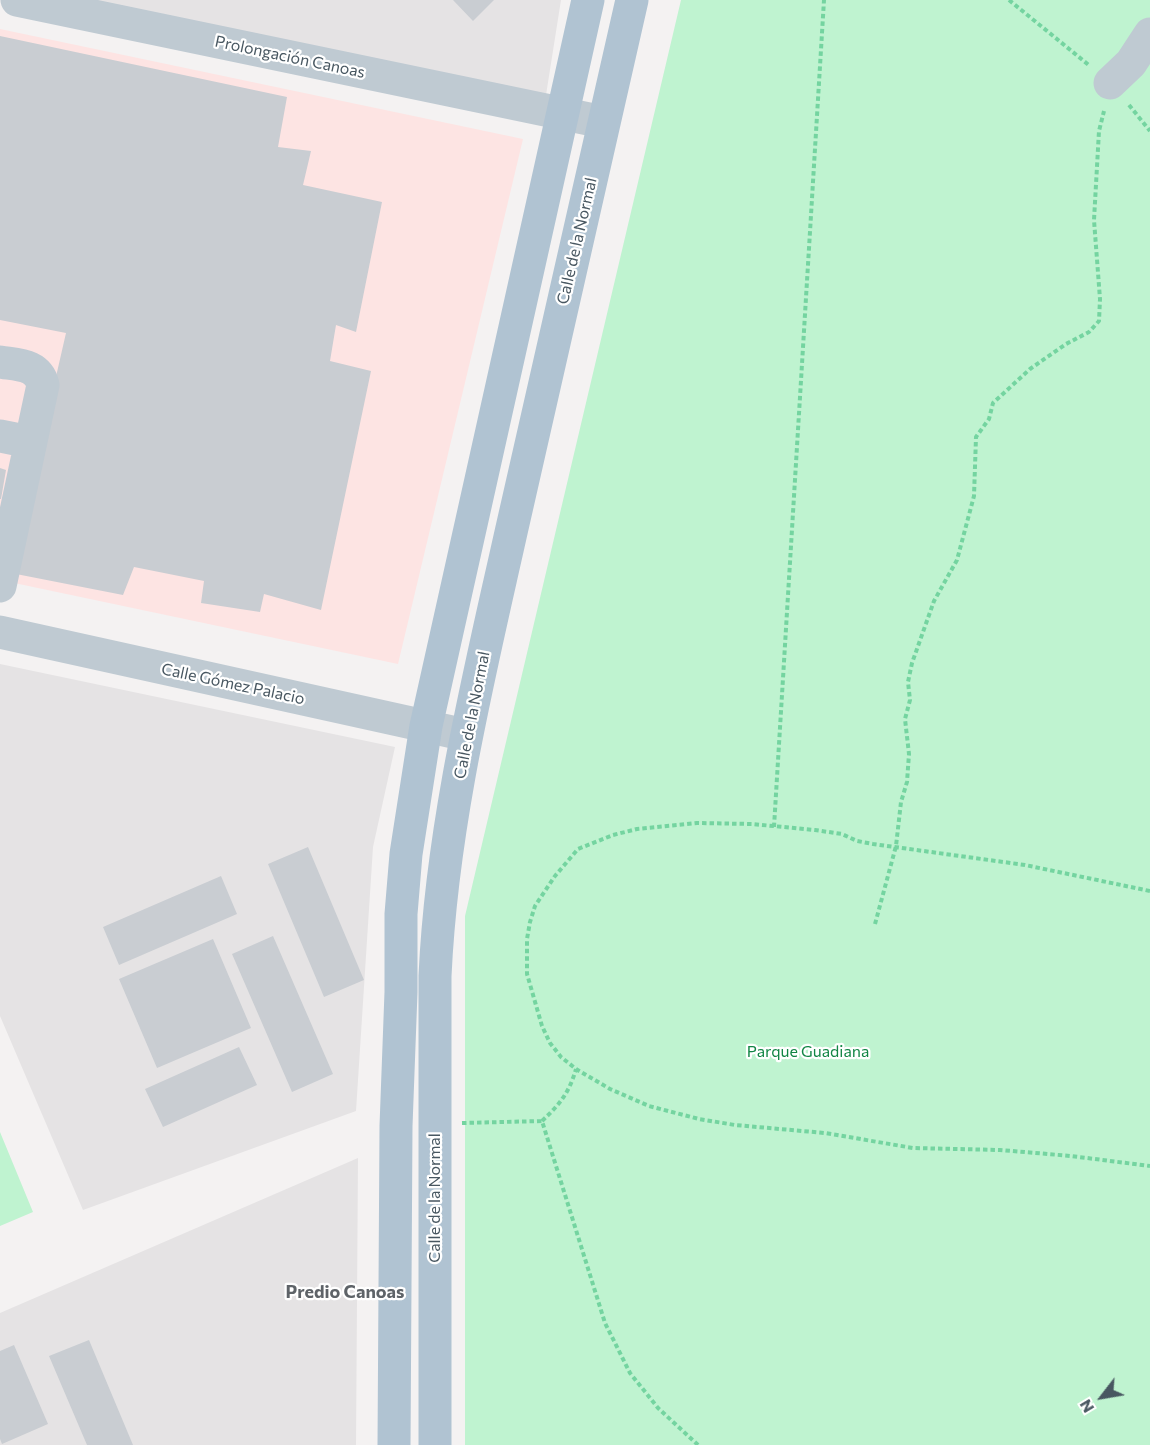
<!DOCTYPE html>
<html>
<head>
<meta charset="utf-8">
<style>
  body { margin:0 }
  #map { position:relative; width:1150px; height:1445px; overflow:hidden; background:#f4f2f2; font-family:Commissioner,sans-serif }
  canvas { display:block }
  .north { position:absolute; left:1072px; top:1367px; width:60px; height:60px; -webkit-text-stroke:4px #fff; paint-order:stroke; rotate:239deg; font-size:16px; font-weight:700; line-height:24px; text-align:center; color:#485761 }
  .north::after { content:''; display:block; margin:auto; width:21px; height:27px; background:#485761; clip-path:polygon(50% 0,100% 100%,50% 72%,0 100%) }
</style>
</head>
<body>
<div id="map">
<canvas width="1150" height="1445"></canvas>
<div class="north">N</div>
</div>
<script>
const g = document.querySelector('canvas').getContext('2d');
g.lineJoin = 'round';
function fillPath(path, color) { g.fillStyle = color; g.fill(path, 'evenodd'); }
function stroke(path, color, width, dash) { g.strokeStyle = color; g.lineWidth = width; g.lineCap = dash ? 'butt' : 'round'; g.setLineDash(dash || []); g.stroke(path); }
function label(font, color, halo, rows, align = 'center') {
  g.font = font + ' Commissioner,sans-serif'; g.lineWidth = 4.5; g.setLineDash([]); g.textBaseline = 'middle'; g.strokeStyle = halo; g.fillStyle = color; for (const [text, x, y, turn = 0] of rows) {
    g.save(); g.translate(x, y); g.rotate((+turn || 0) * Math.PI / 180); g.textAlign = isNaN(turn) ? turn : align; if (halo) g.strokeText(text, 0, 0); g.fillText(text, 0, 0); g.restore();
  }
}
fillPath(new Path2D(`
  M94 0H561L546 95Z
  M0 664 395 747 373 847 356 1111 83 1210 0 1016Z
  M358 1158 356 1445H0V1313Z`), '#e5e3e4');
fillPath(new Path2D(`
  M0 29 523 139 398 664 0 580Z`), '#fde4e3');
fillPath(new Path2D(`
  M681 0H1150V1445H465V916Z
  M0 1132 33 1212 0 1226Z`), '#bff3d0');
fillPath(new Path2D(`
  M453 0H494L473 21Z
  M0 36 287 97 278 147 311 151 303 185 382 202 356 332 336 325 330 361 371 371 321 610 264 594 260 612 201 603 204 581 134 567 123 595 11 573 66 333 0 320Z
  M0 468 6 470 1 499H0Z
  M308 847 364 980 324 997 268 864Z
  M221 876 237 914 119 965 103 927Z
  M273 936 333 1074 292 1092 232 954Z
  M213 939 251 1028 157 1068 119 979Z
  M239 1047 257 1085 163 1127 145 1089Z
  M89 1340 133 1445H87L49 1356Z
  M14 1345 48 1424 2 1444 0 1439V1351Z`), '#c9cdd2');
stroke(new Path2D(`
  M1009 0 1090 66
  M1129 105 1150 131
  M774 827 824 0
  M1150 891 1025 865 873 844 857 841 842 834 815 830 752 824 697 823 637 829 613 835 578 849 555 876 535 906 530 922 527 939V974L542 1026 550 1043 561 1057 576 1069 610 1089 649 1106 699 1119 735 1125 825 1133 913 1148 1000 1150 1071 1156 1150 1166
  M875 924 896 846 901 802 907 782 909 754 905 719 910 700 908 682 912 663 934 601 957 560 974 496 976 437 989 419 993 403 1030 369 1066 344 1089 332 1099 321 1100 299 1094 220 1099 131 1104 111
  M542 1121C560 1104 569 1093 576 1069
  M462 1123 542 1121 605 1323 630 1373 658 1408 698 1445`), '#74d4a0', 4, [4.5, 3]);
stroke(new Path2D(`
  M17 0 603 122
  M1110 83 1131 63 1150 34
  M0 362C18 365 38 364 43 385L0 586
  M0 436 30 442
  M0 632 466 735`), '#bfcad2', 33);
stroke(new Path2D(`
  M394 1445 396 1126 401 992V914L406 854 426 726 588 0
  M435 1445V976C442 824 479 676 512 528 552 352 592 176 632 0`), '#b0c3d2', 33);
label('16px', '#485761', '#fff', [
  ["Prolongación Canoas",290,57,12],
  ["Calle de la Normal",577,241,-77],
  ["Calle Gómez Palacio",233,684,12],
  ["Calle de la Normal",472,715,-79],
  ["Calle de la Normal",435,1198,-90]
]);
label('16px', '#118544', '#fff', [
  ["Parque Guadiana",808,1052]
]);
label('bold 18px', '#5e6368', '#fff', [
  ["Predio Canoas",345,1292]
]);
</script>
</body>
</html>
